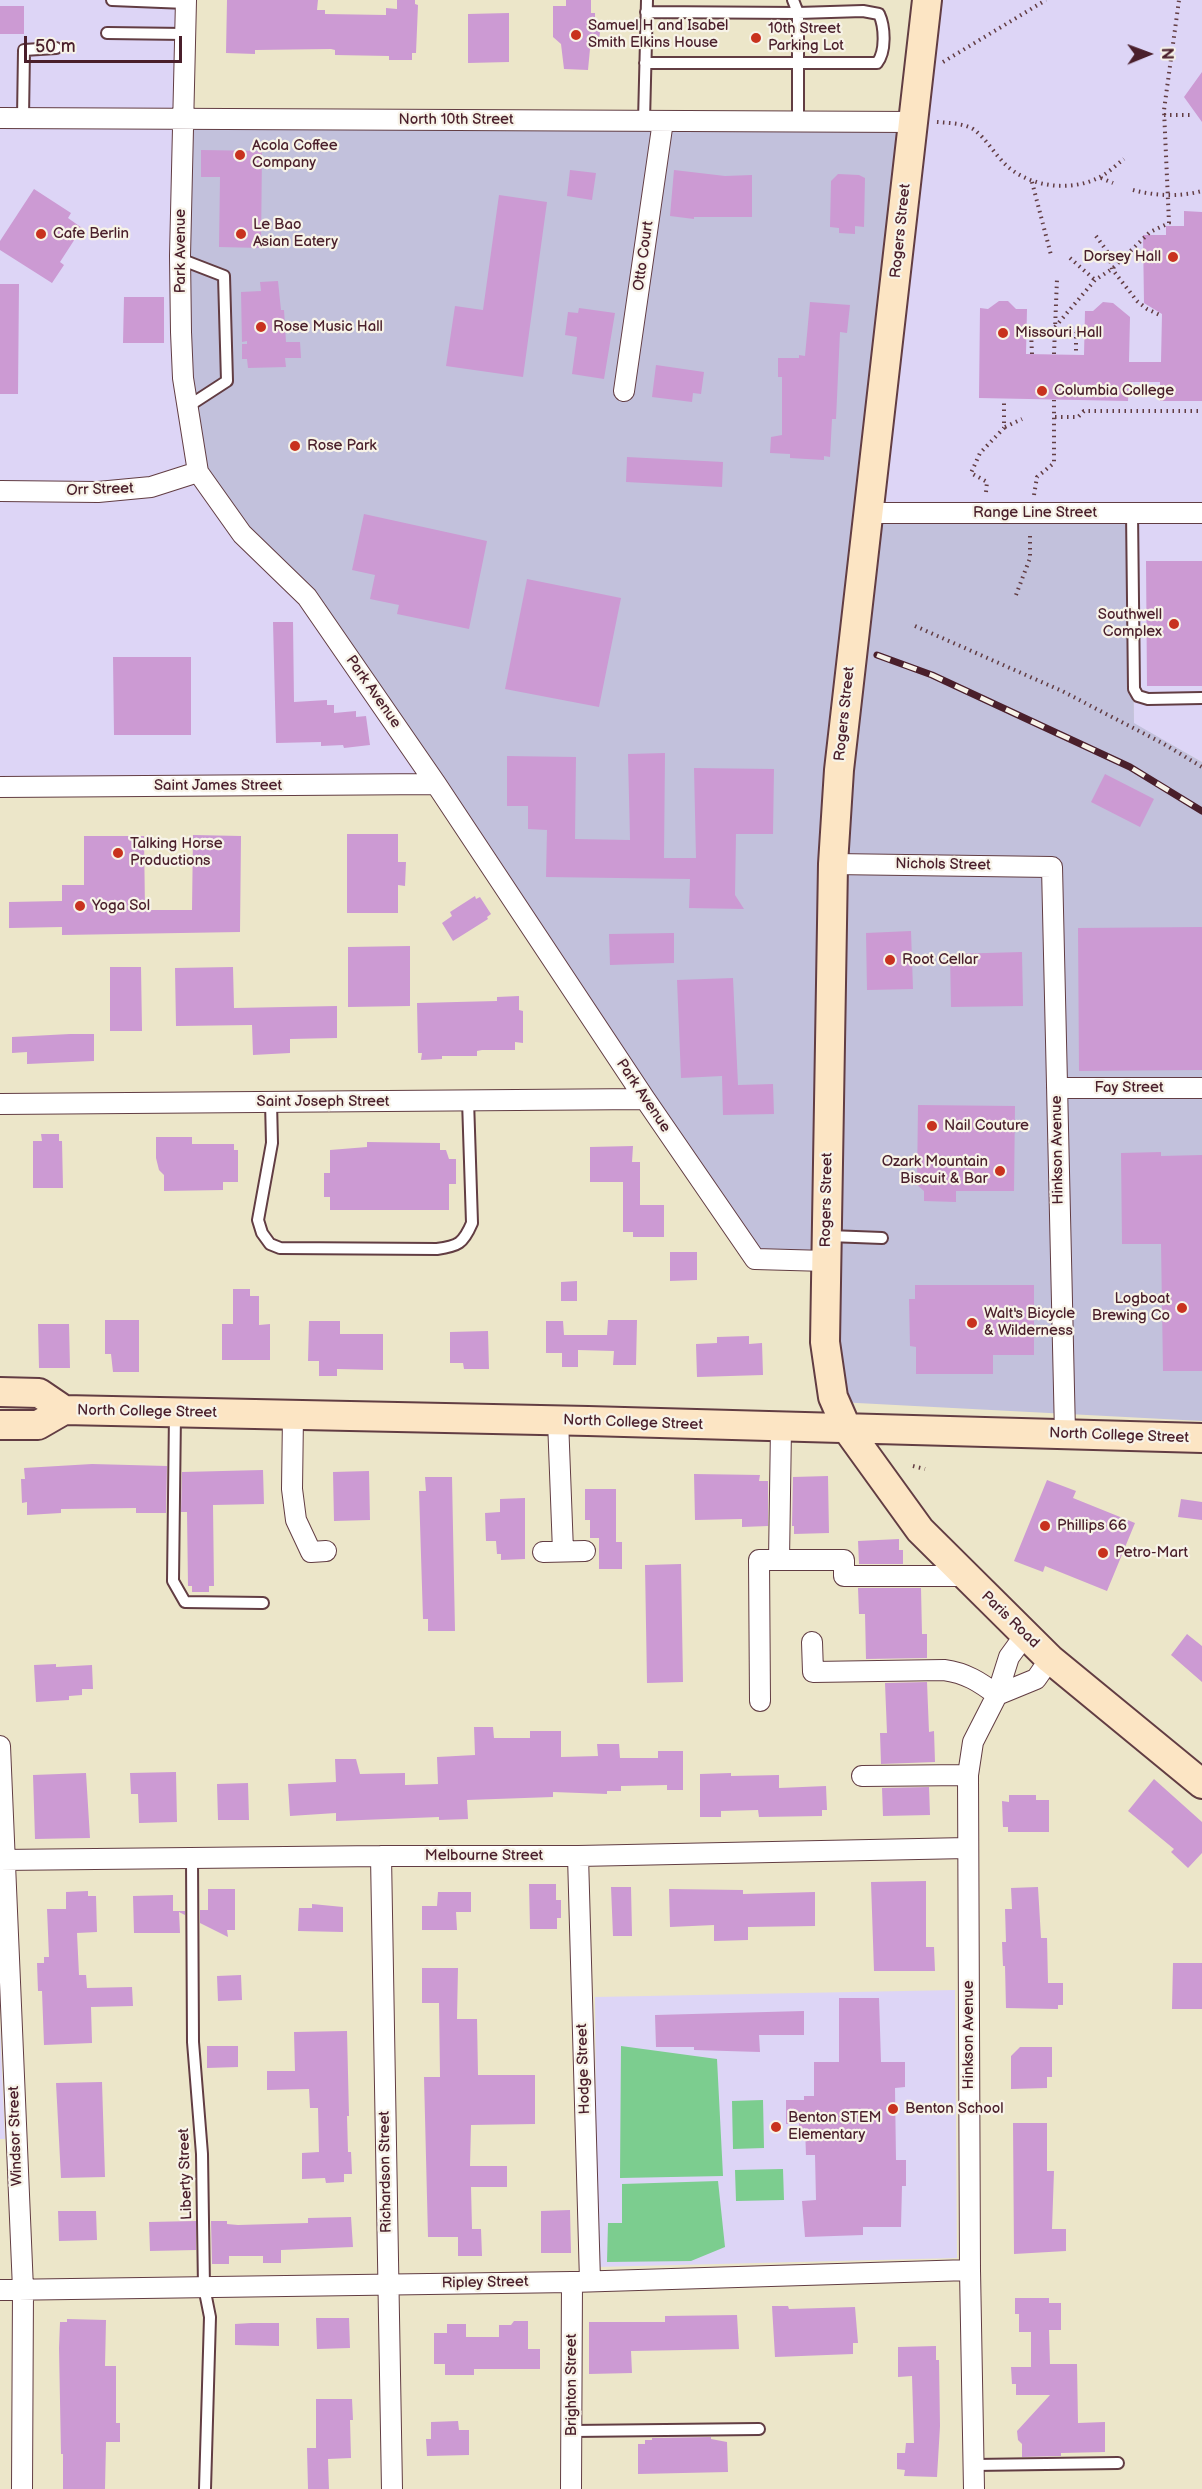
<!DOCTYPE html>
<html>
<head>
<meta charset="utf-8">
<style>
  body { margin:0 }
  #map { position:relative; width:1202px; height:2489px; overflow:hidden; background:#ece6c9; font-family:"Balsamiq Sans",sans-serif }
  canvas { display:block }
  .north { position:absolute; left:1118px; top:24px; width:60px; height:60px; -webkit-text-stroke:4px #f7f3e8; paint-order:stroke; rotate:89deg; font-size:16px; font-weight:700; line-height:24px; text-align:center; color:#4a1f2b }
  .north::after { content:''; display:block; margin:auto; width:21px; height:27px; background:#4a1f2b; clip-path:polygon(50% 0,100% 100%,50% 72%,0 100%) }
  .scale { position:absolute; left:24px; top:36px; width:158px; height:27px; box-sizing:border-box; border:3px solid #4a1f2b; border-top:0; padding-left:8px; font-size:18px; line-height:21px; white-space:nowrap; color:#4a1f2b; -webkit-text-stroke:4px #f7f3e8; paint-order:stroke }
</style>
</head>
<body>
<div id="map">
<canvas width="1202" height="2489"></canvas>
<div class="north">N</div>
<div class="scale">50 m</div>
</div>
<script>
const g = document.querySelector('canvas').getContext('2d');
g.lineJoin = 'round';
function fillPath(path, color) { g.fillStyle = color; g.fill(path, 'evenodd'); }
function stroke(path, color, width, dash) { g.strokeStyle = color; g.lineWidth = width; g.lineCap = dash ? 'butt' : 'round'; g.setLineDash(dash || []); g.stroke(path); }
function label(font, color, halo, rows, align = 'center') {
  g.font = font + ' "Balsamiq Sans",sans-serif'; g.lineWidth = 4.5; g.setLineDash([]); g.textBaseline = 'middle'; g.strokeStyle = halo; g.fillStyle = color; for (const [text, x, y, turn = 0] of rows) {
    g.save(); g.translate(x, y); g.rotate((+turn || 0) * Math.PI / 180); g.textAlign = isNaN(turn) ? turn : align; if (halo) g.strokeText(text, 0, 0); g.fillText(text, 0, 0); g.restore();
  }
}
fillPath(new Path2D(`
  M0 0H186L183 118 307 597 436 784 0 790Z
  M927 0H1202V762L1134 724 1132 571 869 513Z
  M955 1990 957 2258 597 2267 595 1997Z
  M0 2024 5 2139H0Z`), '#ddd5f6');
fillPath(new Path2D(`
  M183 118 913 122 869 513 1132 512 1134 723 1202 762V1421L838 1402 827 1260 756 1258 307 597 242 534 191 439Z`), '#c2c1dc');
fillPath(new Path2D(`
  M621 2046 717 2059 723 2176 620 2178Z
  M763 2100 764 2148 733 2149 732 2101Z
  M783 2169 784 2200 736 2201 735 2170Z
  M718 2181 725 2247 691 2261 607 2262 608 2223H622V2184Z`), '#7ccd8f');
fillPath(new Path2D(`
  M227 0H318L317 10H325V14L386 15V8L397 9V0H415V4L418 5 416 53H412V60H389V56L335 55V50L331 49 255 50V54L226 53Z
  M566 0H591V13H595V27L600 32 599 40 590 49 588 70 564 69 561 44 553 37V6H566Z
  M0 6H24V34H0Z
  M509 13V62L468 63V14Z
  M1202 72V122L1184 97Z
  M201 150 262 151 261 248 219 247 220 177H201Z
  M570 170 596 173 592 200 567 196Z
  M674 170 725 176 752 175V217H694V219L670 216Z
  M838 174 859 175 865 178 864 227 855 226V234L839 233V228L830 227 831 181Z
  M34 189 71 213 68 218 82 228 60 262 64 265 52 283 0 250V241Z
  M499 195 547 202 523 377 446 366 455 306 483 310Z
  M1184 211 1202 212V401H1160V382H1129L1128 401 979 398 980 308 988 309 999 301H1008L1016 309H1027L1026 354 1084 355 1085 311H1093L1103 302 1113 303 1130 317 1129 362H1161L1162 314 1144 303 1143 235H1166V226H1184Z
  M278 281 281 310H284L286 342H300L301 358H285L286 367 248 368 247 359H242V344H247V341L242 342 241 292 261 291 260 282Z
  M0 284H19L18 394H0Z
  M124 297H164V343H123Z
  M810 302 850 305 847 333 840 332 836 419H832L830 457 824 456V460L790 458V454L770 453 771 437 782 435V377H778V358H799V355L805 356Z
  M579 308 615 313 604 379 572 374 577 337 565 335 568 312 578 313Z
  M656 365 704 372 701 394 693 393 692 402 652 397Z
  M627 457 723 462 722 487 626 482Z
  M364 514 487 541 469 629 397 614 399 605 370 599 375 575 352 570Z
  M1146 561H1202V686H1147Z
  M527 579 621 598 599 707 505 689Z
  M273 622H293L294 702 327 700V705H334V713L356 711V717L366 716 370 745 344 748 343 745 321 746V742L276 743Z
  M113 657H191V735H114Z
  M665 753 664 858H696L694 768 774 769 773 834H736L735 895 744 909 689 908 690 879 546 877 547 830 528 829V806H507V756L576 757 575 839 630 840 628 754Z
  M1105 774 1154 799 1140 827 1091 802Z
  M347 834H398V862H406L405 886 398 885V913H347Z
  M193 835 241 836 240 932 62 935V927L9 928V902L62 901V885H84V836H144L145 910H192Z
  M475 896 476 899 480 897 491 914 487 917 488 919 453 941 442 923 452 916 450 912Z
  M1202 927V1070L1079 1071 1078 928Z
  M911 931 913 989 867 990 866 933Z
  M674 933V963L610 965 609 934Z
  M410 946V1006L348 1007V947Z
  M1022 952 1023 1006 951 1007 950 954Z
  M110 967H141L142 1031H110Z
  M233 967 234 1008 337 1006V1038L290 1039V1053L253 1055 252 1025 176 1026 175 968Z
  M733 978 738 1085 773 1084 774 1114 723 1115 722 1076 681 1078 677 980Z
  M519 996V1010L523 1011V1043L515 1042V1050H482L477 1051V1056H442V1059L421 1060 422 1053H418L417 1003 497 1001V997Z
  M70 1034H94V1061L27 1064V1052L12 1053V1037Z
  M918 1105 1015 1106 1014 1191H956V1202L924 1201V1191L917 1185Z
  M41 1134H59V1141H62L63 1188H33V1141H42Z
  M156 1137H192V1144H234V1150H238V1182H223V1190L164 1191V1175L159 1170 156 1158Z
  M367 1142 440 1143V1150H446L449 1159H456V1184H449V1210H330V1197H324V1173H330V1150L367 1147Z
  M633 1146 632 1162H640V1205H664V1237H633V1232H623V1182H590V1147Z
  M1161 1152V1156L1202 1155V1371H1163L1161 1244H1122L1121 1153Z
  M670 1252H697V1280L670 1281Z
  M577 1281V1301H561V1282Z
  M915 1285H1034V1355H993V1374H916V1347L910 1346 909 1299H915Z
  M233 1289H250V1296H259V1325L270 1324V1360H222V1324H233Z
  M105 1320H139V1372H113L111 1354H105Z
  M608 1320H637L636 1365H613L614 1351 578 1350V1367H562V1353H546V1321H563L564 1335H607Z
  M309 1321H340V1334H383V1370L337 1369V1376H319V1361H308Z
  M38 1324H69L70 1368H39Z
  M488 1331 489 1369H464L463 1363H450V1332Z
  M749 1336V1344L762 1343 763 1375 697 1377 696 1344 717 1343V1337Z
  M92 1464 167 1466 166 1513H136V1508L61 1509V1513L27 1515V1502L22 1503 21 1479H25L24 1468Z
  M263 1470 264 1504 213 1505 214 1586H209V1592H192V1586H188L187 1512H181L182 1472Z
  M369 1471 370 1520 334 1521 333 1472Z
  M694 1474 760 1475 759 1481H768V1526L742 1527V1519L695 1520Z
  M828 1476 829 1533 794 1534V1526H792L793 1477Z
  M425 1477H452L455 1631H428V1619H423L419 1491H426Z
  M1047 1480 1076 1491 1073 1498 1135 1523 1107 1591 1045 1566 1043 1572 1014 1561Z
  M585 1489H616V1542H622V1569H599V1538H590V1520H585Z
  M525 1498V1559L501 1560V1554H497L496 1541H486L485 1513 500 1512V1499Z
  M1181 1499 1202 1502V1520L1178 1517Z
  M899 1539V1550H903V1564H859L858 1541Z
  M681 1564 683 1682 647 1683 645 1565Z
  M858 1588H921L922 1634H927V1658L866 1659 865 1614H859Z
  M1187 1634 1202 1646V1682L1171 1655Z
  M56 1664V1667L92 1665 93 1689H82V1695L69 1696V1700L36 1702 34 1665Z
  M927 1682 929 1732 934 1731 935 1762 881 1764 880 1733H887L885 1683Z
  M474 1727H493L494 1738H530V1731H561V1757L598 1756 597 1744H619L620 1758H658V1751H683V1790H667V1785L621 1786V1791H607V1794L553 1792V1797L467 1800 468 1819 439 1820V1817L336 1821V1813L290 1816 288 1784 336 1782 335 1759H356L360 1774 405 1773V1785L438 1784 437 1757 475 1755Z
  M176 1772 177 1822 139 1823 138 1794H131L130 1773Z
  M86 1773 90 1838 35 1839 33 1775Z
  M731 1773V1776L779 1775V1788L826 1786 827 1810H822V1816L759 1817 758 1810 721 1811V1817H700V1774Z
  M1154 1779 1202 1822V1853L1188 1868 1171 1852 1174 1849 1128 1811Z
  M248 1783 249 1820H218L217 1784Z
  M929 1787 930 1815 883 1816 882 1788Z
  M1009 1795H1036V1800H1049V1832H1008V1827H1003L1002 1801 1009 1802Z
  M926 1881V1947H934L935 1971H874L871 1882Z
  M529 1884H556V1900H561V1918H557V1929H530Z
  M611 1887H631L632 1936H613Z
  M1038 1887 1041 1938H1047L1048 1983H1063V2005H1058V2009L1006 2008 1005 1966H1003L1002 1942H1006L1005 1909H1012L1011 1888Z
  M208 1889H235V1930H227L228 1937 200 1923V1910H208Z
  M669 1889 743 1890V1894L815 1892V1926L748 1927V1940L714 1941V1925L670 1927Z
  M88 1891V1896H96L97 1932 77 1933 79 1975H86L87 1988 132 1987 133 2006 91 2007 92 2043 44 2045 42 1991H38L37 1963H44V1957H49L47 1909H66V1892Z
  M438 1892H471V1912H456L457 1930H422V1906H437Z
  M173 1895V1911H185V1915L179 1912 180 1933H134L133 1896Z
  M312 1904 343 1907V1932L298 1931 299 1908H312Z
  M1173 1963H1202V2009H1172Z
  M422 1968H458L457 2019H477L478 2075H535V2124L471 2125 470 2166H507V2187H471L472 2229H481L482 2256H458V2237H428L424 2077H440L439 2003H422Z
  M241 1975 242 2000 218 2001 217 1976Z
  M839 1998H879L881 2062H905V2087L895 2088 896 2160H906V2186H902L901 2227H863V2235L805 2237 802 2201 816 2200 815 2155H806L805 2128 799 2129V2123L786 2124V2100H804V2096H814V2062H839Z
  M804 2011V2035H759L760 2052 694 2050V2047H656L655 2015Z
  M347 2031 349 2116H347L348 2152H351L352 2174H344V2182L326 2183 325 2178 302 2179V2153L319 2152 318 2108H310L309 2089 267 2090V2071H295L294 2032Z
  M207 2046H238V2067L207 2068Z
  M1020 2047H1052V2077H1047V2088L1011 2089V2056Z
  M102 2082 105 2177 61 2178 56 2083Z
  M1013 2123H1047V2171H1054L1052 2229H1066V2251L1014 2254Z
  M570 2210 571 2253H541V2211Z
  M58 2211H96L97 2240 59 2241Z
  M351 2217 353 2247 281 2250V2263H263V2256H229V2264H212L211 2221H227V2224L238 2225 308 2223V2218Z
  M196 2221V2250L150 2251 149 2222Z
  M1015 2298H1049V2303H1061V2330H1049L1050 2364H1077L1078 2423 1105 2422V2452L1061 2453V2456L1022 2457V2444L1018 2440 1017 2431 1050 2395H1016V2384H1012L1011 2367H1031V2332H1019V2314H1015Z
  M772 2306H788L789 2309 855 2307 858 2343H853V2354L775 2357Z
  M737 2315 739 2349 631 2351 632 2373 589 2374V2322H665V2316Z
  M316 2318H349L350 2348 317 2349Z
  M67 2319 106 2320 105 2366H116V2423H120V2442H106L105 2489H63V2454H61L59 2348 60 2322H67Z
  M514 2321H528V2349H540V2369H474V2375H445V2364H434V2333H447V2324H466V2337H499V2325H511Z
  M251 2323H279V2346L235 2345V2324Z
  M936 2346V2360H939L940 2426 937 2477 904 2476 905 2470 897 2469V2453H905L906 2443H914L912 2376 898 2377V2347Z
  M316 2399H352L353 2420H350L351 2458 328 2459 329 2489H308L307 2448H316Z
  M458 2421 459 2430H469V2455L427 2456 426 2439H431V2422Z
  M711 2437V2439L727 2442 728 2472 638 2474V2444H645V2440H652V2438Z`), '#cc9ad3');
const lane = new Path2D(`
  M112 0 186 3
  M793 0 798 13V122
  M107 33 185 34
  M645 63H877C886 52 885 27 879 14L863 11 798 13 646 12
  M23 118 24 50 56 48
  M644 121 647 0
  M180 259 224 276 227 381 187 407
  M1132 512 1134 689 1138 696 1148 699 1202 698
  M271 1102 272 1143 258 1220 262 1233 270 1244 280 1248 437 1249C458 1246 463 1244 472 1223L468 1100
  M829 1236 882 1238
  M175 1413 173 1581 185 1602 263 1603
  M192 1858 193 2042 202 2154 204 2287 210 2317 205 2489
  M572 2431 759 2429
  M974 2465 1118 2463`);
const street = new Path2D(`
  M186 0 180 256 181 332 183 378 198 472 242 534 307 597 436 784 645 1099 755 1259 826 1261
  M0 118 913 122
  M624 391 663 121
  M0 491 98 492 151 487 198 472
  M869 513H1202
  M0 787 436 784
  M833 864 1052 867 1065 1433
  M1057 1088H1202
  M0 1104 645 1099
  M293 1415 292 1489 296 1520 311 1552 326 1551
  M558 1420 563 1551
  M543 1552 585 1551
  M779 1560 781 1427
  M812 1642 813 1672 944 1670C966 1673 980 1682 997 1695L1009 1657 1025 1635
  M760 1701 759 1560H844V1576H966
  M0 1746 23 2289 22 2489
  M862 1776 968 1775
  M381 1856 392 2489
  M578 1856 590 2281
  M0 1860 381 1856H578L967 1848
  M0 2290 572 2282 970 2270
  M571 2489 572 2282
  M974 2489 970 2270 968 1775 973 1742 997 1695 1036 1679 1050 1659`);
const secondary = new Path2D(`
  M927 0 839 770 833 864 825 1342 833 1397 847 1429 920 1530 1050 1659 1202 1784
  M0 1392 39 1393 64 1410
  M0 1425H38L64 1410 588 1421 1202 1438`);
stroke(lane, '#623d43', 14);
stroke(street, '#623d43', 22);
stroke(secondary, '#623d43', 32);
stroke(new Path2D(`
  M943 62 1046 0
  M1164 115H1190
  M937 122C949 123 962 123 973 129 986 138 995 155 1007 166 1031 187 1069 192 1098 178 1107 174 1116 165 1124 159
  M1101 178 1113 183
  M1032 182 1051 255
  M1133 190C1155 196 1180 197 1202 191
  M1096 236 1109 254 1112 269 1137 301 1147 309 1162 316
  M1070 258 1095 280
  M1055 327 1095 280 1112 269 1150 232 1169 223 1164 110 1179 0
  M1032 354 1031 332H1076V355
  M1054 354 1057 279
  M1055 417H1078L1084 411H1202
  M1005 427 1022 419
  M986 492 987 482 971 473 980 453 1004 428V399
  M1034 495 1037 477 1054 463V400
  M1016 595 1030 558V532
  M915 626 1062 691 1164 744 1202 767
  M913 1466 925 1469`), '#623d43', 4, [1.5, 4.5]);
stroke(lane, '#fff', 10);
stroke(street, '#fff', 20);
stroke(secondary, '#fce5c4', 28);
const rail = new Path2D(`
  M877 655 932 675 1130 767 1202 811`);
stroke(rail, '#4a1f2b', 7);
stroke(rail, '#f7f3e8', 4.5, [14]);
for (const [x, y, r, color] of [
  [576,35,6,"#c8321e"],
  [756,38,6,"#c8321e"],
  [240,155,6,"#c8321e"],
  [41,234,6,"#c8321e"],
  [241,234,6,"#c8321e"],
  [1173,257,6,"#c8321e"],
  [261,327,6,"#c8321e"],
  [1003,333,6,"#c8321e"],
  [1042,391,6,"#c8321e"],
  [295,446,6,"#c8321e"],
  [1174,624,6,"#c8321e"],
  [118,853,6,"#c8321e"],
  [80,906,6,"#c8321e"],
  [890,960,6,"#c8321e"],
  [932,1126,6,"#c8321e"],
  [1000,1171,6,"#c8321e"],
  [1182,1308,6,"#c8321e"],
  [972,1323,6,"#c8321e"],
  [1045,1526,6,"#c8321e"],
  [1103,1553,6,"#c8321e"],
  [893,2109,6,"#c8321e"],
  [776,2127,6,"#c8321e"]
]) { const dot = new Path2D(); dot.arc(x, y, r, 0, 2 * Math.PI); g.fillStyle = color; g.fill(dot); stroke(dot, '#f7f3e8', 2); }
label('15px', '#4a1f2b', '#f7f3e8', [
  ["Samuel H and Isabel",588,26],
  ["Smith Elkins House",588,43],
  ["10th Street",768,29],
  ["Parking Lot",768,46],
  ["Acola Coffee",252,146],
  ["Company",252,163],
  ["Le Bao",253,225],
  ["Asian Eatery",253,242],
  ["Cafe Berlin",53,234],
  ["Dorsey Hall",1161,257,"right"],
  ["Rose Music Hall",273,327],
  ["Missouri Hall",1015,333],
  ["Columbia College",1054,391],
  ["Rose Park",307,446],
  ["Southwell",1162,615,"right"],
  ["Complex",1162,632,"right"],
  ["Talking Horse",130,844],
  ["Productions",130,861],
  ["Yoga Sol",92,906],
  ["Root Cellar",902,960],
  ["Nail Couture",944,1126],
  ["Ozark Mountain",988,1162,"right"],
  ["Biscuit & Bar",988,1179,"right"],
  ["Logboat",1170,1299,"right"],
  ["Brewing Co",1170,1316,"right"],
  ["Walt's Bicycle",984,1314],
  ["& Wilderness",984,1331],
  ["Phillips 66",1057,1526],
  ["Petro-Mart",1115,1553],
  ["Benton School",905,2109],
  ["Benton STEM",788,2118],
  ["Elementary",788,2135]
], 'left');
label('15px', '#4a1f2b', '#f7f3e8', [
  ["North 10th Street",456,120],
  ["Rogers Street",901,231,-84],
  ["Park Avenue",181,251,-90],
  ["Otto Court",644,256,-82],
  ["Orr Street",100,490,-2],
  ["Range Line Street",1035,513],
  ["Park Avenue",373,692,55],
  ["Rogers Street",845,714,-84],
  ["Saint James Street",218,786],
  ["Nichols Street",943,865,1],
  ["Fay Street",1129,1088],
  ["Park Avenue",643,1096,56],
  ["Saint Joseph Street",323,1102],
  ["Hinkson Avenue",1058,1150,-91],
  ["Rogers Street",827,1200,-89],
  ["North College Street",147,1412,1],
  ["North College Street",633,1423,2],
  ["North College Street",1119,1436,2],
  ["Paris Road",1010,1620,44],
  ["Melbourne Street",484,1856],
  ["Hinkson Avenue",969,2035,-90],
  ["Hodge Street",584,2069,-92],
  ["Windsor Street",16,2136,-92],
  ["Richardson Street",386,2172,-91],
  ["Liberty Street",186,2174,-92],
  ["Ripley Street",485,2283,-1],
  ["Brighton Street",572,2385,-90]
]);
</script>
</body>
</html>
